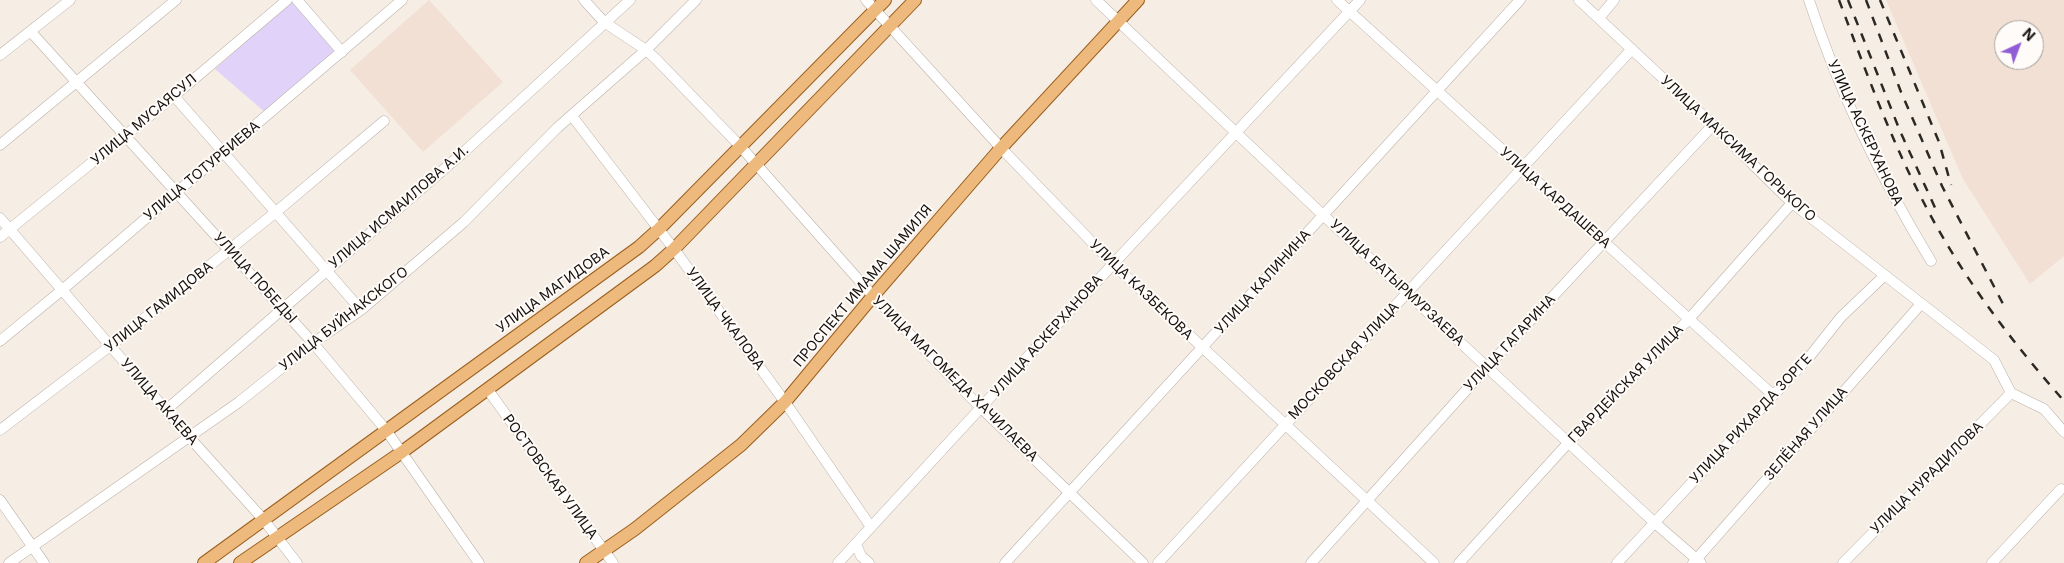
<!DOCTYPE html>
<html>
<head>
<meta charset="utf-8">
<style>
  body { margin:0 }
  #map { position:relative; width:2064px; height:563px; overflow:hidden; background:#f6ede4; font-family:Inter,sans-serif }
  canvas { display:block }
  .north { position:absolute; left:1994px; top:20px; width:50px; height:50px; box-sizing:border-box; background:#fffbf8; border:1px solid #a19d9a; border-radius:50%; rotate:43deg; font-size:14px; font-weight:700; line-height:20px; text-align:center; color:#13100d }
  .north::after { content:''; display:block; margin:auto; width:18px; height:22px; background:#915dd6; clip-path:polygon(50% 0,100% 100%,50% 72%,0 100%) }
</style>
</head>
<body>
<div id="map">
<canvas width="2064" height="563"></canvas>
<div class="north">N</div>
</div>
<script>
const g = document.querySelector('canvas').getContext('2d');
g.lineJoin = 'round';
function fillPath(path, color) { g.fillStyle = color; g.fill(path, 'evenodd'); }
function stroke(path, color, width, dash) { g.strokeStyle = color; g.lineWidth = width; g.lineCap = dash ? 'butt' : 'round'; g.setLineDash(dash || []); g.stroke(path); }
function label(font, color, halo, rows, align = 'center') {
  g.font = font + ' Inter,sans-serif'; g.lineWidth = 4; g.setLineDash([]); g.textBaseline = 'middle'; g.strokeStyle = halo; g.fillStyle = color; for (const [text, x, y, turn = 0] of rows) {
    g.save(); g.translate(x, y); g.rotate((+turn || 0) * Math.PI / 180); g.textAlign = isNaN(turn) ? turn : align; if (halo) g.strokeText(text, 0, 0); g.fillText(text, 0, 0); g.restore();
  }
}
fillPath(new Path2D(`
  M429 0 503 82 423 152 350 70Z
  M1886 0H2064V256L2030 284 1963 179ZM2004 30H2034V60H2004Z`), '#f1e0d3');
fillPath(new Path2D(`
  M292 0 336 51 266 113 215 69Z`), '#e0d2f9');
const minor = new Path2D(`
  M297 0 342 52
  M584 0 604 22 646 50 656 59 741 147 873 296 981 408 1143 563
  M866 0 1001 148 1113 264 1434 563
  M1096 0 1324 216 1655 523 1701 563
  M1337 0 1773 395
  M1579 0 1713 125 1792 203 1994 360 2011 393
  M1809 0C1839 92 1881 179 1931 261
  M1599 18 1614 0
  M31 32 313 343 386 430 479 563
  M0 55 70 0
  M174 96 361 310
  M572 116 674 249 785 402 871 527
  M0 145 176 0
  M0 218 189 437 263 519 297 563
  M0 237 174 96 287 0
  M0 341 62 290 402 0
  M488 390 613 563
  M2011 393 2044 409 2064 432
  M166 410 466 150 630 0
  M0 430 110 346 276 212 384 121
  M0 500 44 563
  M856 544 861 556 869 563
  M9 563 239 402 313 343 361 310 464 222 557 128 646 50 696 0
  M838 563 1113 264 1360 0
  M1005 563 1520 0
  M1158 563 1632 49
  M1311 563 1487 367 1713 125
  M1459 563 1569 442 1689 319 1792 203
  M1617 563 1810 356 1841 317 1884 276
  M1693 563 1920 305
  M1843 563 2011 393
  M1992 563 2061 489`);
const major = new Path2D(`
  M204 563 639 247 659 229 885 0
  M240 563 402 452 655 266 674 249 915 0
  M586 563 635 529 741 445 785 402 873 296 1001 148 1138 0`);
stroke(minor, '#bab1a9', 11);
stroke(major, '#9a5f1e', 14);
stroke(minor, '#fff', 10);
stroke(major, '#eeb97d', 12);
stroke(new Path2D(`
  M1839 0C1865 69 1890 138 1924 203 1961 275 2011 341 2064 401
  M1848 0 1900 131 1937 212
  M1866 0 1901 92 1942 186 2003 304
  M1880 0 1939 142 1951 185`), '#2c2925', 2.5, [9, 9]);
label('14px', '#13100d', '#fffbf8', [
  ["УЛИЦА МУСАЯСУЛ",144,120,-40],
  ["УЛИЦА АСКЕРХАНОВА",1865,133,65],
  ["УЛИЦА МАКСИМА ГОРЬКОГО",1738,149,43],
  ["УЛИЦА ТОТУРБИЕВА",202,171,-40],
  ["УЛИЦА КАРДАШЕВА",1555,198,42],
  ["УЛИЦА ИСМАИЛОВА А.И.",399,207,-41],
  ["УЛИЦА ПОБЕДЫ",255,278,48],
  ["УЛИЦА КАЛИНИНА",1263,282,-48],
  ["УЛИЦА БАТЫРМУРЗАЕВА",1397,283,43],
  ["ПРОСПЕКТ ИМАМА ШАМИЛЯ",863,286,-50],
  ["УЛИЦА МАГИДОВА",553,290,-36],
  ["УЛИЦА КАЗБЕКОВА",1141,290,44],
  ["УЛИЦА ГАМИДОВА",159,307,-39],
  ["УЛИЦА БУЙНАКСКОГО",344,319,-38],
  ["УЛИЦА ЧКАЛОВА",725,319,54],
  ["УЛИЦА АСКЕРХАНОВА",1047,336,-48],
  ["УЛИЦА ГАГАРИНА",1510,343,-47],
  ["МОСКОВСКАЯ УЛИЦА",1344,361,-47],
  ["УЛИЦА МАГОМЕДА ХАЧИЛАЕВА",955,379,45],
  ["ГВАРДЕЙСКАЯ УЛИЦА",1626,384,-46],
  ["УЛИЦА АКАЕВА",159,402,49],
  ["УЛИЦА РИХАРДА ЗОРГЕ",1751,419,-47],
  ["ЗЕЛЁНАЯ УЛИЦА",1806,434,-49],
  ["РОСТОВСКАЯ УЛИЦА",550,477,54],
  ["УЛИЦА НУРАДИЛОВА",1927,478,-45]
]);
</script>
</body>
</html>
